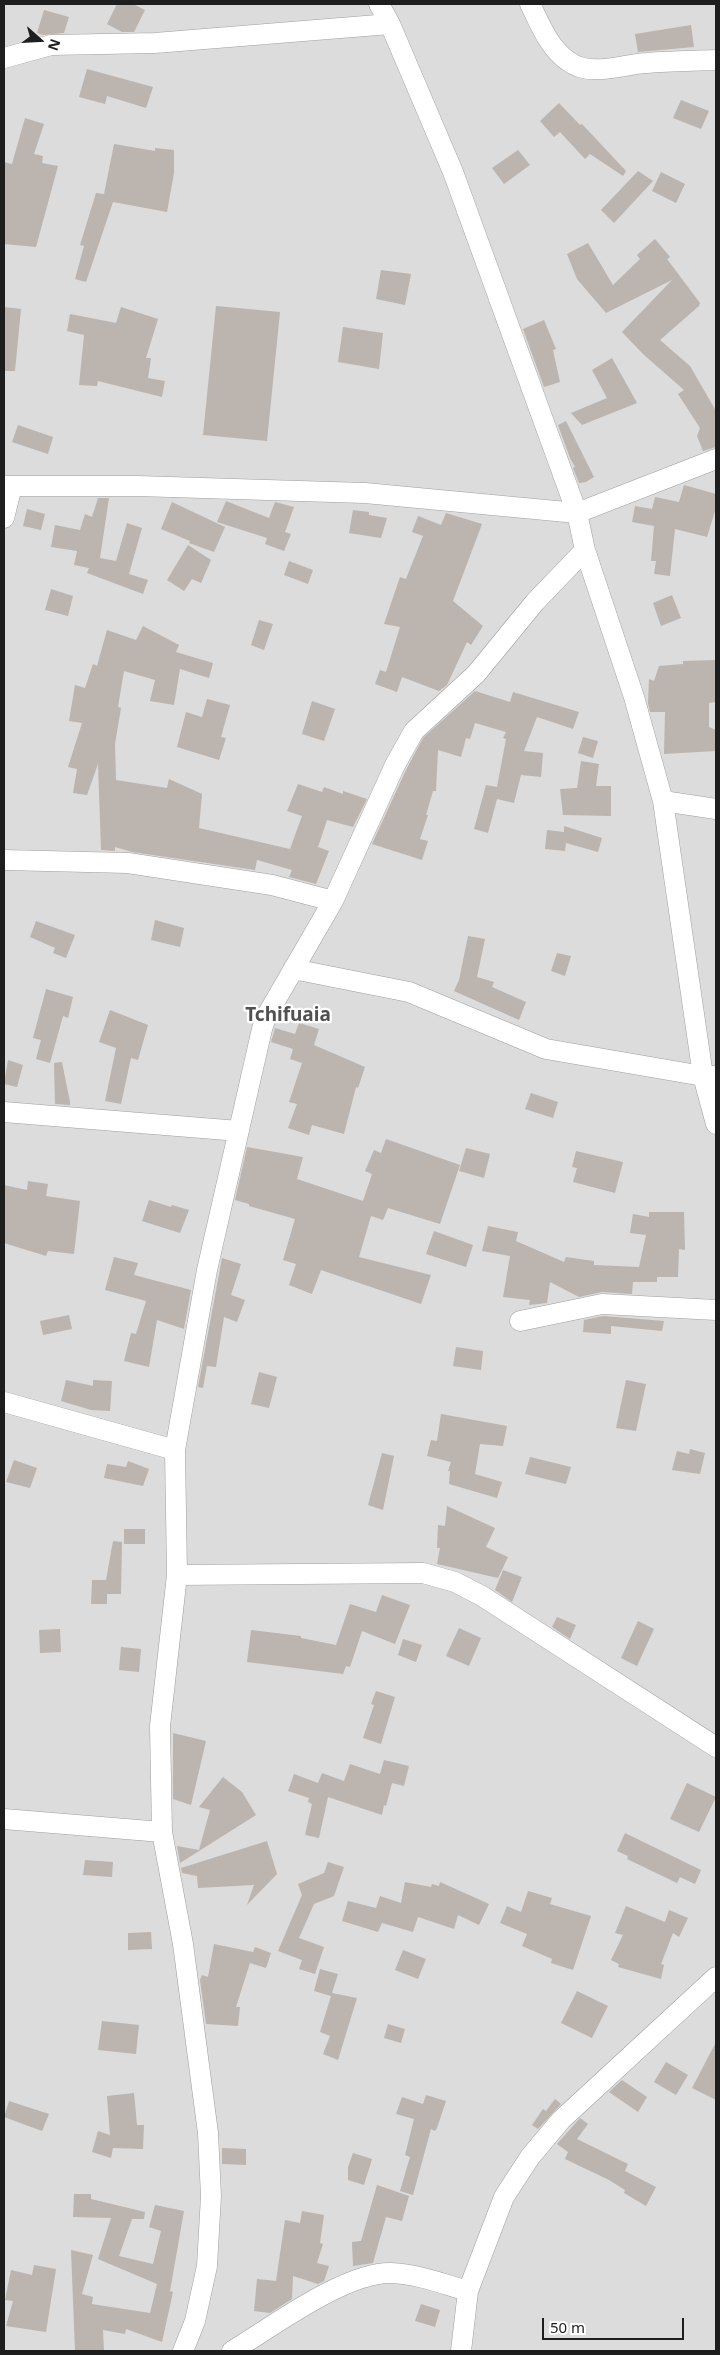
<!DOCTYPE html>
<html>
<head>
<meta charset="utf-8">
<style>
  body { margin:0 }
  #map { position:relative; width:720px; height:2355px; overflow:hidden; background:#eeebe6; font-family:"Noto Sans",sans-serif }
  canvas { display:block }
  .frame { position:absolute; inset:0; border:5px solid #1e1e1e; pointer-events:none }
  .north { position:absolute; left:15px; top:15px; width:50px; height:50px; -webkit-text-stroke:4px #fff; paint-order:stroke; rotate:109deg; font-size:14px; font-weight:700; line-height:20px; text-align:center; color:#1e1e1e }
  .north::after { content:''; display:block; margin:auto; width:18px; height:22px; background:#1e1e1e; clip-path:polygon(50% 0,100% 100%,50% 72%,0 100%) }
  .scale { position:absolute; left:542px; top:2318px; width:142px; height:22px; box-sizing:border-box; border:2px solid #1e1e1e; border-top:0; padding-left:6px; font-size:15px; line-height:18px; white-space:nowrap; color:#1e1e1e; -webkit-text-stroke:4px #fff; paint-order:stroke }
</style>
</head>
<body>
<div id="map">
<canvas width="720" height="2355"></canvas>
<div class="frame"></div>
<div class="north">N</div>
<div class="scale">50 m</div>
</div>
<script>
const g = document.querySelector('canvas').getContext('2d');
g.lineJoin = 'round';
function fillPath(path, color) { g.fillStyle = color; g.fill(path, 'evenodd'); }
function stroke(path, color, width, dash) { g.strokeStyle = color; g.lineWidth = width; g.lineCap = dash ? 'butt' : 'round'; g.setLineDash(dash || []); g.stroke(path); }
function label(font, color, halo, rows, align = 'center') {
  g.font = font + ' "Noto Sans",sans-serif'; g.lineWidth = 4.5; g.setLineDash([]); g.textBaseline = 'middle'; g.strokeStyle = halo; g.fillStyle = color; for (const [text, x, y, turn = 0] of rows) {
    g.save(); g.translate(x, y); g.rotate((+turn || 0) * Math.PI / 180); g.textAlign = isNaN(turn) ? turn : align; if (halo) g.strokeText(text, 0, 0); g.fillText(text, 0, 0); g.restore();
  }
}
fillPath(new Path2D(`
  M4 4H716V2351H4Z`), '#dcdcdc');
fillPath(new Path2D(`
  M117 4H133L145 10 134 32H122L107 24Z
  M44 10 69 17 64 33 43 35 37 33Z
  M691 25 694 47 638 52 635 34Z
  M87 69 153 87 146 108 107 96 105 104 79 97Z
  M681 100 709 111 701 129 673 118Z
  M559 103 580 125 582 124 626 171 623 176 590 154 585 159 560 132 554 137 540 121Z
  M25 118 44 124 34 154 43 156 42 163 58 166 36 247 4 244V162L12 164Z
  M114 144 155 151V148L174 150V173L167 212 113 202 86 282 75 279 84 246 80 245 96 193 104 194Z
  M518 150 530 165 504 184 492 168Z
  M638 171 653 181 614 223 601 210Z
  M661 172 685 184 676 203 652 191Z
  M655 239 670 257 667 259 700 303 699 306 660 340 690 366 716 411V447L703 451 697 436 700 428 678 394 684 390 643 354 622 332 672 280 606 313 577 279 567 254 588 243 613 285 640 259 637 255Z
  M381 270 411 274 405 305 376 299Z
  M216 306 280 312 267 441 203 435Z
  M4 307 21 309 15 371H4Z
  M121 307 158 319 146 358H151L148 378 165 381 162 397 98 381 97 386 79 385 84 335 67 331 70 314 116 323Z
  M544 320 556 349 553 350 560 382 544 387 523 329Z
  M343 327 383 333 379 369 338 362Z
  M612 358 637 403 582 425 571 413 607 398 592 370Z
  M566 421 594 477 586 482 579 483 573 468 575 467 570 458 558 425Z
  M18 425 53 437 48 454 12 442Z
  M684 485 716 494V508L707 537 675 529 670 576 654 574 656 561H651L654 526 632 522 635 506 652 509 655 497 679 502Z
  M98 498H109L100 558 116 561 127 523 142 528 129 574 148 580 143 594 87 573 89 568 74 565 77 551 51 547 55 525 80 530 85 514 92 517Z
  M226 501 269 518 275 502 294 507 285 532 291 534 284 551 265 544 267 538 217 522Z
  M172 502 225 527 214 552 189 543 190 541 161 529Z
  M27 509 45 514 41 530 23 526Z
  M353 510 369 512V515L387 518 381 538 349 533Z
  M446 513 482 524 453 601 483 626 471 645 467 642 447 685 439 691 402 677 397 692 375 684 380 670 386 672 400 627 384 624 400 577 406 579 423 536 412 532 418 516 441 525Z
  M188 545 211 560 201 583 192 579 184 591 167 580Z
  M289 561 313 570 308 584 284 575Z
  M51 589 73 596 68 616 45 610Z
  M672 595 681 618 661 626 653 603Z
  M259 620 273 624 264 650 251 645Z
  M143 626 179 645 176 652 213 663 209 678 180 669 174 705 150 701 155 680 124 671 118 707 121 708 115 744 116 780 167 788 169 779 202 794 199 828 290 849 302 816 287 811 298 784 322 792 324 787 343 794V791L367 799 353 827 327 820 318 847 329 851 316 884 289 877 292 870 257 860 255 870 132 852 115 847V851L101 850 98 764 87 795 73 793 77 769 68 767 82 723 69 721 75 685 85 688 93 664 97 666 107 630 136 640Z
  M716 660V702L709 703V727L716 730V751L664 754 665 712H650L648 703 649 679 654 681 659 666 683 664V661Z
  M475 691 510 702 513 692 579 712 573 729 537 717 524 751 543 753 541 777 521 775 514 803 497 799 488 833 474 829 486 785 497 787 506 739 503 738 506 732 475 723 470 739 466 738 461 757 438 750 436 791H433L426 815H428L420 839 428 841 422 860 372 844 406 770 423 738Z
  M207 699 230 705 221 737 226 738 219 760 177 747 186 712 202 717Z
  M312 701 335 709 324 741 302 734Z
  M583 737 598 741 593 758 578 753Z
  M581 761 599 764 596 786H611V816L563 815 560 789 577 788Z
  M564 826 602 838 598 852 566 843 565 851 545 849 547 830 564 832Z
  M155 920 184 928 180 947 151 940Z
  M36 921 75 935 66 958 53 953 55 948 30 937Z
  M468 936 485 939 477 977 494 982 492 987 526 1002 519 1020 454 991 459 980Z
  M557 953 571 956 565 976 551 971Z
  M46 989 73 997 68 1018 63 1016 50 1063 36 1059 41 1040 33 1038Z
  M110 1010 148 1025 138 1060 131 1058 121 1104 105 1101 116 1048 99 1042Z
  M299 1023 319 1029 314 1045 365 1067 358 1088 356 1087 344 1134 312 1125 309 1135 288 1128 297 1104 289 1102 302 1063 290 1059 293 1049 271 1042 275 1028 295 1034Z
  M8 1060 23 1065 17 1087 4 1084Z
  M62 1062 70 1102V1105L55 1104 54 1063Z
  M531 1093 558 1102 553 1118 525 1109Z
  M386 1139 460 1165 440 1224 388 1208 383 1220 371 1216 359 1257 431 1275 421 1304 321 1270 312 1294 289 1285 296 1264 283 1260 295 1219 249 1206V1204L235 1200 247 1147 303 1157 297 1179 363 1201 372 1174 365 1171 374 1150 381 1153Z
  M466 1148 490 1154 484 1178 459 1171Z
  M576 1151 623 1162 615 1193 573 1182 577 1168 572 1167Z
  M28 1181 48 1184 46 1196 80 1201 74 1254 48 1251 46 1256 4 1243V1185L27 1190Z
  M149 1200 171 1207 172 1205 189 1210 180 1233 142 1221Z
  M649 1212H684L685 1250 679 1249 678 1277H657V1282H633L632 1294 602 1292 579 1297 550 1282 547 1303 529 1305 530 1300 503 1297 510 1256 482 1251 488 1226 518 1232 516 1241 564 1262 566 1257 594 1261V1265L639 1267 646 1235 630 1233 633 1214 649 1217Z
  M434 1231 473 1245 466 1267 426 1254Z
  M114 1257 138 1263 134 1275 191 1290 184 1329 157 1320 149 1367 124 1361 131 1333 136 1334 146 1301 105 1290Z
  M222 1258 241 1264 231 1295 245 1300 237 1322 224 1317 216 1367 207 1366 203 1388 198 1387Z
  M69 1315 72 1329 43 1335 40 1321Z
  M603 1316 664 1321 662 1331 611 1326V1334L583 1332 584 1320Z
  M456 1347 483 1351 481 1370 453 1366Z
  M259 1372 277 1377 269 1408 251 1404Z
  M66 1380 93 1386V1380L112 1381 110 1411 91 1410 61 1401Z
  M626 1380 646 1384 636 1431 616 1428Z
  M441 1414 507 1426 503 1446 480 1444 475 1474 502 1482 497 1498 449 1484 450 1471H448L451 1462 427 1456 431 1440 437 1441Z
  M690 1449 705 1453 700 1474 672 1470 677 1451 689 1454Z
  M382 1453 394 1456 383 1510 368 1505Z
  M530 1457 571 1467 566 1484 525 1474Z
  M14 1460 37 1468 30 1488 6 1482Z
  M128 1461 149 1469 143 1486 104 1478 107 1464 126 1467Z
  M447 1506 495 1528 486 1547 508 1557 498 1578 437 1564 440 1548H437L438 1525 445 1526Z
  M124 1529H145V1544H124Z
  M113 1541 122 1542 121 1594H107V1604H91L92 1580H106Z
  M503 1570 522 1577 512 1602 495 1590Z
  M382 1595 410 1605 395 1644 362 1631 350 1667 346 1666 343 1674 247 1662 251 1630 301 1636V1638L336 1645 350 1604 376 1612Z
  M557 1617 576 1625 570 1639 552 1627Z
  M638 1621 654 1629 637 1666 621 1658Z
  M459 1628 481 1638 469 1666 446 1656Z
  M60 1629 61 1652 40 1653 39 1630Z
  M403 1639 422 1645 416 1662 398 1655Z
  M121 1647 141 1649 139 1672 119 1670Z
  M376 1691 395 1697 381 1744 363 1738 374 1705 371 1704Z
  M173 1733 206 1741 191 1805 173 1799Z
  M384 1760 409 1766 404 1786 392 1783 386 1806 384 1805 382 1815 328 1797 319 1838 305 1835 312 1804 308 1802 309 1798 288 1791 294 1774 318 1783 322 1773 344 1781 350 1764 380 1774Z
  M223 1777 242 1792 256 1815 180 1863 177 1846 199 1850 210 1810 199 1807Z
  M687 1783 716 1797 699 1832 670 1819Z
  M625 1833 701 1870 695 1884 680 1877 677 1883 627 1859 628 1856 617 1851Z
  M267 1841 277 1874 247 1905 254 1885 198 1888 197 1876 182 1873 181 1868Z
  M85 1860 113 1862 112 1877 83 1875Z
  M328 1862 344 1867 334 1896 314 1904 299 1938 324 1947 315 1974 299 1969 302 1960 278 1951 302 1895 298 1884 324 1873Z
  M405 1882 431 1887 432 1884 439 1886 440 1882 489 1904 479 1925 458 1915 454 1929 418 1917 413 1932 382 1923 378 1932 342 1921 348 1901 376 1908 380 1896 401 1903Z
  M528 1891 552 1898 550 1904 591 1916 573 1970 551 1963 552 1959 522 1946 527 1934 500 1923 507 1906 521 1912Z
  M626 1906 665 1922 669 1910 688 1918 679 1937 673 1933 661 1964 664 1965 661 1979 618 1967 619 1964 611 1960 623 1935 615 1933Z
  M151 1932 152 1949 128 1950V1933Z
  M214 1944 253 1952 255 1947 271 1953 266 1968 250 1963 236 2007H240L238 2026 206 2024 200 1980 202 1975 208 1977Z
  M403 1950 426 1959 418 1979 395 1970Z
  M320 1969 338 1974 332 1993 357 1998 338 2060 323 2054 330 2036 320 2032 331 1996 314 1991Z
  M577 1991 608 2006 592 2038 561 2023Z
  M102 2021 139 2025 136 2054 98 2050Z
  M388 2024 405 2029 401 2043 384 2038Z
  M716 2042V2100L692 2088Z
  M666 2062 688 2075 676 2095 654 2082Z
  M622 2080 647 2097 638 2112 609 2092Z
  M134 2093 137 2125H144L143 2149 113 2148 111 2158 92 2152 98 2131 110 2135 107 2096Z
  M426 2095 446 2101 437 2128 435 2131 431 2129 413 2195 400 2191 410 2157 405 2155 414 2119 396 2114 402 2097 423 2104Z
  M555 2099 561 2104 538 2129 532 2125 543 2109 546 2111Z
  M9 2101 49 2114 42 2131 4 2117Z
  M580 2118 588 2124 577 2139 628 2164 625 2171 656 2187 646 2206 624 2193 625 2190 609 2180 565 2159 568 2152 557 2144Z
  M222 2148 246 2149V2165L222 2164Z
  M353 2153 372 2159 364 2185 348 2180V2167Z
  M377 2185 409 2196 402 2221 386 2217 373 2263 353 2266 352 2242 361 2241Z
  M74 2194H91V2199L145 2212 144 2219H132L119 2256 153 2264 161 2231 149 2227 155 2205 184 2211 170 2291 173 2292 162 2342 126 2329 125 2334 103 2330 104 2351H75L71 2250 93 2255 82 2294 93 2297 92 2304 150 2313 157 2284 98 2259 111 2218 73 2217Z
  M302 2211 324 2215 320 2243 323 2244 317 2263 329 2266 324 2281 318 2284 293 2276 292 2299 270 2313 254 2311 257 2279 276 2281 285 2220 300 2223Z
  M34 2265 56 2269 46 2332 6 2326 13 2301 5 2300 11 2270 32 2275Z
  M421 2304 440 2310 435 2327 415 2321Z`), '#bbb4af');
const minor = new Path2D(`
  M379 4 390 24 453 172 577 513 585 550 634 697 663 801 703 1076 716 1124
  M530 4C540 24 549 48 568 61 590 78 622 64 647 63 670 61 693 61 716 60
  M4 58 51 45 155 43 390 24
  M4 486H137L365 493 577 513 716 459
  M4 518 12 486
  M663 801 716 809
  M4 860 128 863 272 885 333 901
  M293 969 409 992 546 1049 703 1076H715
  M4 1112 239 1131
  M520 1321 602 1304 716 1310
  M4 1402 175 1450
  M177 1575 423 1573 455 1582 482 1596 716 1747
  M4 1819 162 1832
  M183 2351 195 2321 207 2266 211 2196 208 2133 183 1944 162 1832 160 1726 177 1575 175 1450 207 1270 262 1029 267 1015 333 901 395 765 414 731 476 674 535 602 585 550
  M232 2351C272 2327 345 2272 391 2273 418 2274 443 2284 468 2291
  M461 2351 468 2291 504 2197 530 2157 561 2120 716 1977`);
stroke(minor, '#9f9f9f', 21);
stroke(minor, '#fff', 20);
label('bold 19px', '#515151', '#fff', [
  ["Tchifuaia",288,1016]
]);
</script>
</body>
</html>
